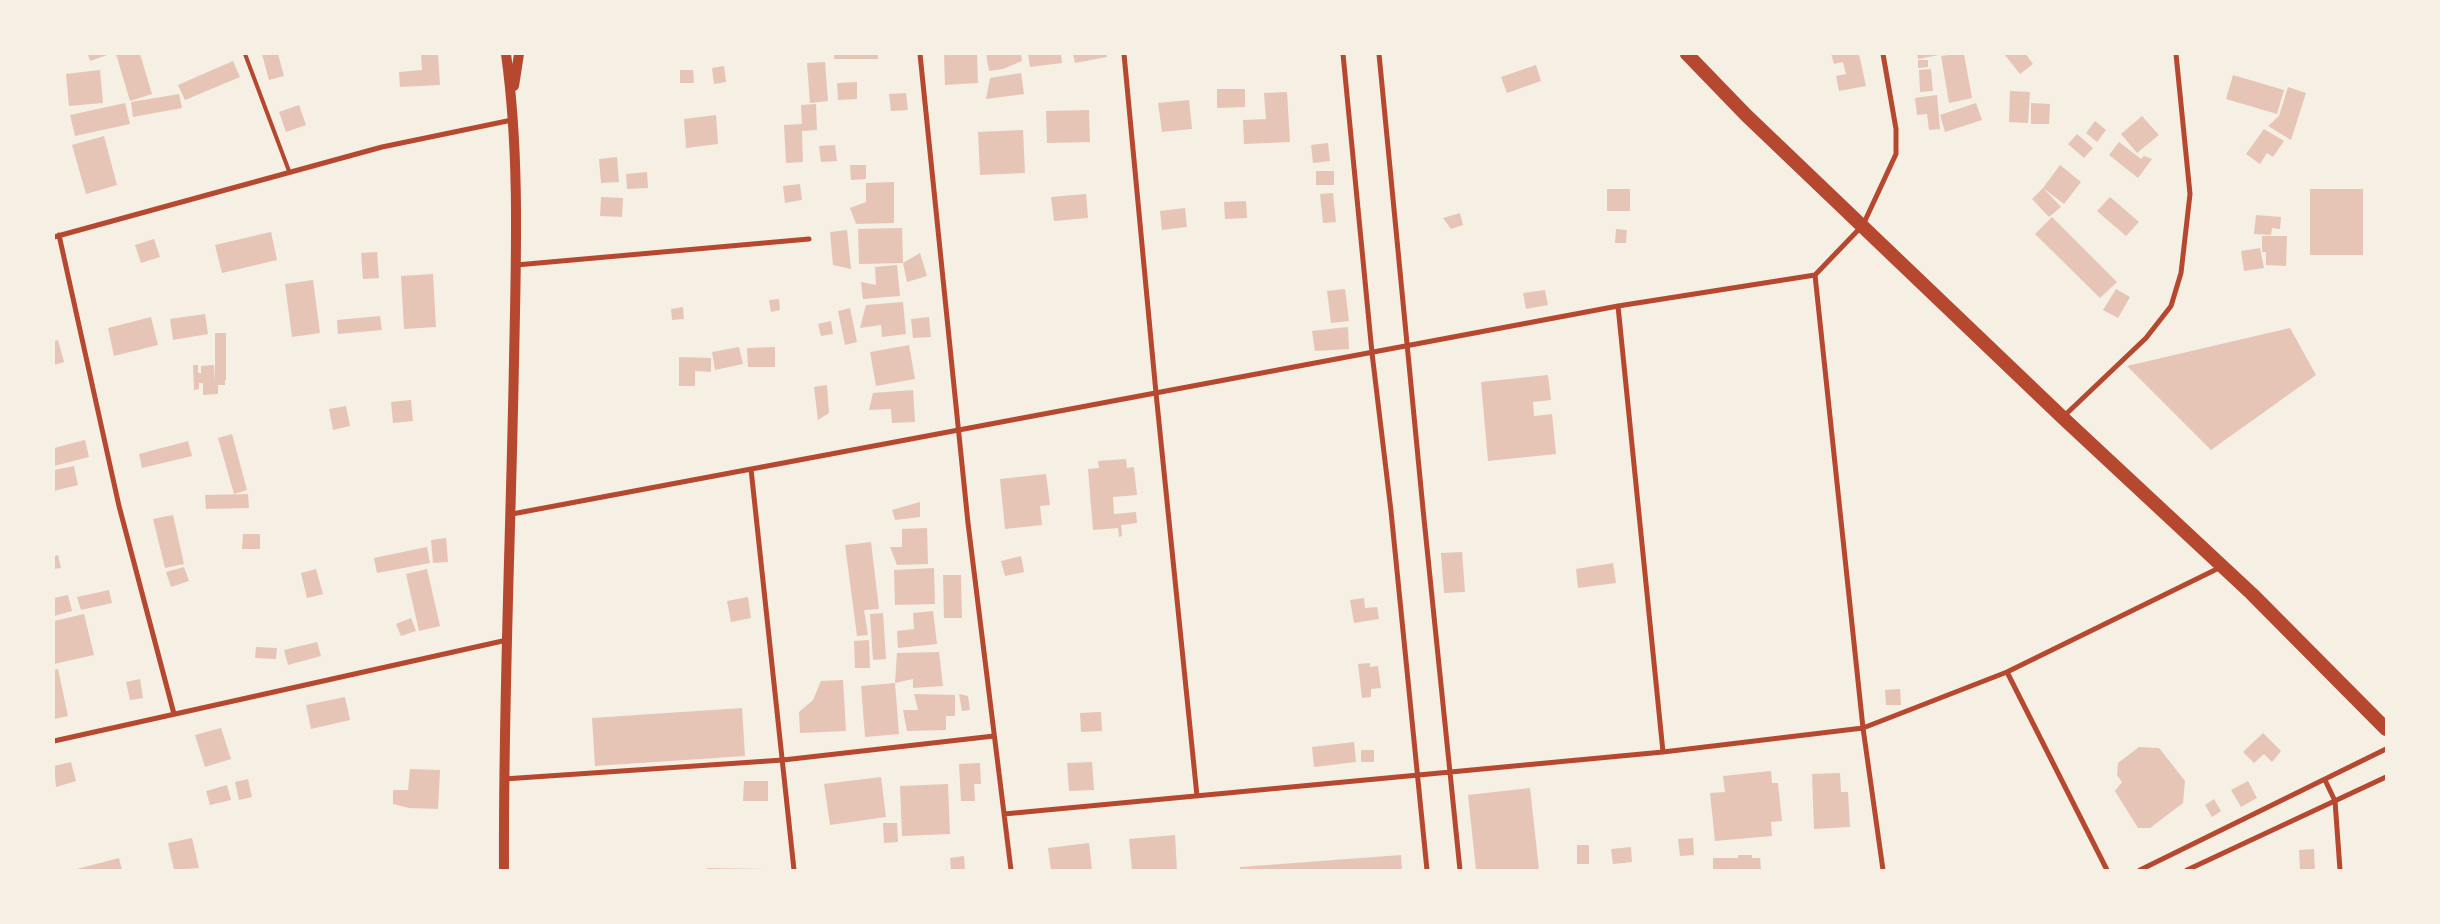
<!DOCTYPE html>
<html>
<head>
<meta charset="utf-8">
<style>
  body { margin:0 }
  #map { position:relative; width:2440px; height:924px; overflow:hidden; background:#f6efe4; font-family:"Alegreya Sans",sans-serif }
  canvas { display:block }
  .frame { position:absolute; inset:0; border:55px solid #f6efe4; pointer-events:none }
</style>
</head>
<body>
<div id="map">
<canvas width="2440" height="924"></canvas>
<div class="frame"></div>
</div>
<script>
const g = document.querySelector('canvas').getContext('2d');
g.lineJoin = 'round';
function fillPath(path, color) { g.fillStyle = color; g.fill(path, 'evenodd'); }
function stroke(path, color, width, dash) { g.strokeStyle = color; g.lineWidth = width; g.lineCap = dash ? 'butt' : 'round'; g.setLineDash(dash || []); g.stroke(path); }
fillPath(new Path2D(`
  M88 54H110L90 61Z
  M116 54H140L152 94 130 101Z
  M262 54H278L284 76 269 80Z
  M421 54H438L440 85 400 87 399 72 422 70Z
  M834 54H878V59H834Z
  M944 54H977L978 83 945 85Z
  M986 54H1021L1022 61 1003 69 989 71Z
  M1028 54H1061L1062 63 1030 67Z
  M1073 54H1107V57L1075 63Z
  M1831 54H1859L1866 86 1839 91 1836 76 1846 74 1843 62 1834 64Z
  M1917 54H1939V55L1918 59Z
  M1956 54H1964L1972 98 1949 103 1941 56Z
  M2004 54H2026L2033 64 2020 74Z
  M1918 60H1928V67L1918 68Z
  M233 61 240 77 185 100 178 85Z
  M825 62 828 101 810 103 807 63Z
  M1536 65 1541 81 1507 93 1501 77Z
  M724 66 726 82 714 84 712 68Z
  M1931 69 1933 91 1920 92 1919 70Z
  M100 70 103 103 69 106 66 74Z
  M680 70H693L694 83H680Z
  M1021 73 1024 94 986 99 990 78Z
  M2233 75 2284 90 2277 114 2226 99Z
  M857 82V99L838 100 837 83Z
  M2288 87 2306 93 2291 140 2268 126 2279 116Z
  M1217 89H1245V107L1217 108Z
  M2010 91 2030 92 2028 123 2009 122Z
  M1287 92 1290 142 1244 144 1243 120 1266 119 1264 93Z
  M906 93 908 110 891 111 889 94Z
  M179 94 182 108 133 117 131 102Z
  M1937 95 1940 129 1929 130 1927 114 1917 115 1915 98Z
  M1189 100 1192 129 1162 132 1158 103Z
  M125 103 130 124 75 136 70 115Z
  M1976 103 1982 120 1945 132 1940 115Z
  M2031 103 2050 104 2049 124H2031Z
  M816 104 817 130 802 131 803 162 786 163 784 125 802 124 801 105Z
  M299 105 306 125 286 132 279 112Z
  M1089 110 1090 142 1047 143 1046 111Z
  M716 115 718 144 686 148 684 119Z
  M2142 116 2159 135 2137 153 2121 134Z
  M2095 121 2106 130 2097 142 2086 133Z
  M2264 129 2284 141 2273 157 2267 153 2260 164 2246 154Z
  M1023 130 1025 173 980 175 978 132Z
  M2077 134 2093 148 2084 158 2068 144Z
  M104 136 117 185 86 194 72 145Z
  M2119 142 2141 159 2144 156 2152 159 2138 178 2109 155Z
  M1328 143 1330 161 1313 163 1311 145Z
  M835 145 837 161 821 162 819 146Z
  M617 157 619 182 601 183 599 159Z
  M850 165H866V179L851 180Z
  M2060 165 2081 182 2064 204 2043 188 2061 207 2049 217 2032 199 2043 188Z
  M1316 171H1334V185H1316Z
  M647 172 648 188 627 189 626 174Z
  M894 182V223L856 224 850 208 866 202V183Z
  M800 184 802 200 785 203 783 186Z
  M1607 189H1630V211H1607Z
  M2310 189H2363V255H2310Z
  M1333 193 1336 222 1323 223 1320 194Z
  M1086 194 1088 218 1054 221 1051 197Z
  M601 197 623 198 622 217 600 216Z
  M2110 197 2139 222 2126 236 2097 211Z
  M1246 201 1247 218 1225 219 1224 202Z
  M1185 208 1187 227 1162 230 1160 211Z
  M1460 213 1463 225 1451 229 1443 218Z
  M2256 215 2281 217 2280 229 2272 228 2271 235 2254 234Z
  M2052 217 2117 282 2100 298 2035 234Z
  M902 228 903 263 859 264 858 229Z
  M1616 229 1627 230 1626 243H1615Z
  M847 230 851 269 833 265 830 232Z
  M271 232 277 260 222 273 215 245Z
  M2262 236H2287L2286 266 2266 265V252H2262Z
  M154 239 160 257 141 263 135 245Z
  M2260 248 2264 268 2244 271 2241 251Z
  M377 252 379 278 363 279 361 253Z
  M920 253 927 276 907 282 903 263Z
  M897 265 900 296 863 299 861 282 876 285 875 267Z
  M433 274 436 327 404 329 401 276Z
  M313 280 320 333 292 337 285 284Z
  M1345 289 1349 321 1331 323 1327 291Z
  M2116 289 2130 297 2118 318 2103 310Z
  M1545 290 1548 305 1526 309 1523 293Z
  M779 299 780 310 771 312 769 300Z
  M903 302 906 334 882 337 881 325 860 328 866 305Z
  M683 307 684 319 672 320 671 309Z
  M850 308 857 342 845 345 838 311Z
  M205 314 208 334 173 340 170 319Z
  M380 316 382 330 338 334 337 320Z
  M151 317 158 345 114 356 108 328Z
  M929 317 931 337 913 338 911 319Z
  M831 321 833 334 821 336 818 324Z
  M1348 327 1349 349 1315 351 1312 331Z
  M2290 328 2316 375 2211 450 2127 366Z
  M215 333H226V380H225V385H218V394L203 395V383H199V389L194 390 193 365H198V373H201V366L214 365 215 384Z
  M58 340 64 362 54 365V341Z
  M909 345 915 379 876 386 870 352Z
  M739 347 743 364 715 370 712 352Z
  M775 347V367H748L747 348Z
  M679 357 711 358V372L695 371V386H679Z
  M1548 375 1551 400 1533 402 1534 416 1552 414 1556 454 1488 461 1481 382Z
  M827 385 829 413 818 420 814 387Z
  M913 390 915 422 892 423 891 409 869 410 873 393Z
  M411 400 413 421 393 423 391 402Z
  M346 406 350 426 333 430 329 409Z
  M232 434 247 490 234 494 218 438Z
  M85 440 89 457 54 466V448Z
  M188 441 192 456 142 468 139 454Z
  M1126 459 1127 468 1134 467 1137 495 1113 497 1114 514 1136 512 1137 523 1121 525 1122 536 1119 537 1118 528 1093 530 1088 469 1099 468 1098 461Z
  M74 466 78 485 54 491V470Z
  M1046 474 1050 505 1040 506 1042 525 1005 529 1000 479Z
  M248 494 249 508 206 509 205 495Z
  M920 502V517L895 520 892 510Z
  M173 515 184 564 165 568 153 519Z
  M927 528 928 564 897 565 890 547H902V529Z
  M243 534H260V549H242Z
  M446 538 448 562 433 563 431 540Z
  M871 542 879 609 864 610 868 635 857 636 845 545Z
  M427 547 430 563 377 573 374 558Z
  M1462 552 1465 592 1444 593 1441 553Z
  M58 555 61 568 54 569V556Z
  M1021 556 1024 572 1005 576 1001 561Z
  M1613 563 1616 583 1578 588 1576 569Z
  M184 567 189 581 171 587 166 572Z
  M934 568 935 604 895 605 894 570Z
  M316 569 323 594 307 598 301 573Z
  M427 569 440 626 419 631 406 574Z
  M943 575H961L962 618H944Z
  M109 590 112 603 81 610 77 597Z
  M68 595 72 611 54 616V598Z
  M748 597 751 618 731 622 727 601Z
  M1364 598 1365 608 1377 607 1379 619 1354 623 1350 600Z
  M933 611 937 644 898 648 897 631 914 629 913 613Z
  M883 613 886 659 873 660 870 614Z
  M84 614 94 655 54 664V621Z
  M411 618 416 631 401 636 396 624Z
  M869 640 870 668H855L854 641Z
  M317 642 321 656 288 665 284 650Z
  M256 647 277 648 276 659 255 658Z
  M939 652 943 686 913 688V679L895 683 897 653Z
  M1370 663V667L1378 666 1381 688 1371 689V697L1362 698 1358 664Z
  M58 669 68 716 54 719V670Z
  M140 679 143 698 130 700 126 682Z
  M843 680 846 731 800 733 799 712 813 700 821 681Z
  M895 683 899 734 865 737 861 686Z
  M1900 689 1901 705H1886L1885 690Z
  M914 694 955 695V716H946V730L907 731 903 710H918Z
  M959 694 968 696 970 710 962 711Z
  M345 697 350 720 311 729 306 705Z
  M742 708 745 756 595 766 592 718Z
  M1101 712 1102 731 1081 732 1080 713Z
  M221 728 231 759 205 767 195 735Z
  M2263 733 2281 751 2272 762 2264 754 2254 763 2243 752Z
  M1354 742 1356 762 1314 767 1312 747Z
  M2139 747 2159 748 2185 781 2183 803 2150 828H2138L2115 791 2122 782 2117 775 2118 763Z
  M1361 750H1374V762H1361Z
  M71 762 76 781 56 787 54 766Z
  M1092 762 1094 790 1069 791 1067 763Z
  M980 763 981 784H974L975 801H961L959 764Z
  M410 769 440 770 438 809 409 808 393 804V790H408Z
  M1771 771 1772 783H1778L1782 821 1771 822 1772 836 1715 841 1710 793 1725 792 1723 776Z
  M1840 773 1841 792H1848L1850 827 1814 829 1812 774Z
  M881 777 886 817 830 825 824 784Z
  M248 779 252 797 239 800 235 782Z
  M744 781H768V801H743Z
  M2248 781 2257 798 2241 807 2231 790Z
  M948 784 950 834 902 836 900 786Z
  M227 785 231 800 210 805 206 791Z
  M1530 788 1539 870H1476L1468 795Z
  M2214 799 2221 811 2212 817 2205 805Z
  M883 823H897L898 842 884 843Z
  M1175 835 1177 870H1132L1129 839Z
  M192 838 199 868 174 870 168 843Z
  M1693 838 1694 855 1680 856 1678 839Z
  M1089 843 1092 870H1051L1048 848Z
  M1577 845H1589V864H1577Z
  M1631 847 1632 862 1613 864 1611 849Z
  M2314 849 2315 870H2300L2299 850Z
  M1401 855 1402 870H1240V867Z
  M1738 855H1752V858H1760L1761 870H1713V858H1738Z
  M964 856 965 869 951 870 950 858Z
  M119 858 122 870H73Z
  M707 868 766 869V870H707Z`), '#e6c5b7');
stroke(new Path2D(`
  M245 54 289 171`), '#b5482f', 4);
stroke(new Path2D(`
  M920 54 968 523 1011 870
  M1124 54 1156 393 1197 796
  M1343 54 1372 353 1391 511 1427 870
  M1379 54 1423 509 1460 870
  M59 235 119 506 174 714
  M54 237 382 147 512 120
  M516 265 809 239
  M1815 275 1863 728 1883 870
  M1618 306 1663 752
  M2063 417 2146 338 2171 306 2181 273 2190 194 2176 54
  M751 469 794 870
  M512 514 1618 306 1815 275 1863 225 1896 154V129L1883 54
  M2007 672 2107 870
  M54 741 507 640
  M504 779 783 760 994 736
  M2325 780 2335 801 2340 870
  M1004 814 1663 752 1863 728 2007 672 2221 567
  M2140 870 2386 749
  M2187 870 2386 777`), '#b5482f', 5);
stroke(new Path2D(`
  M514 86 519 54
  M504 870C503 701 511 531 514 361 516 259 520 155 506 54`), '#b5482f', 10);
stroke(new Path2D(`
  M1687 54 1746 115 2062 417 2252 594 2386 729`), '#b5482f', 14);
</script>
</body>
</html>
